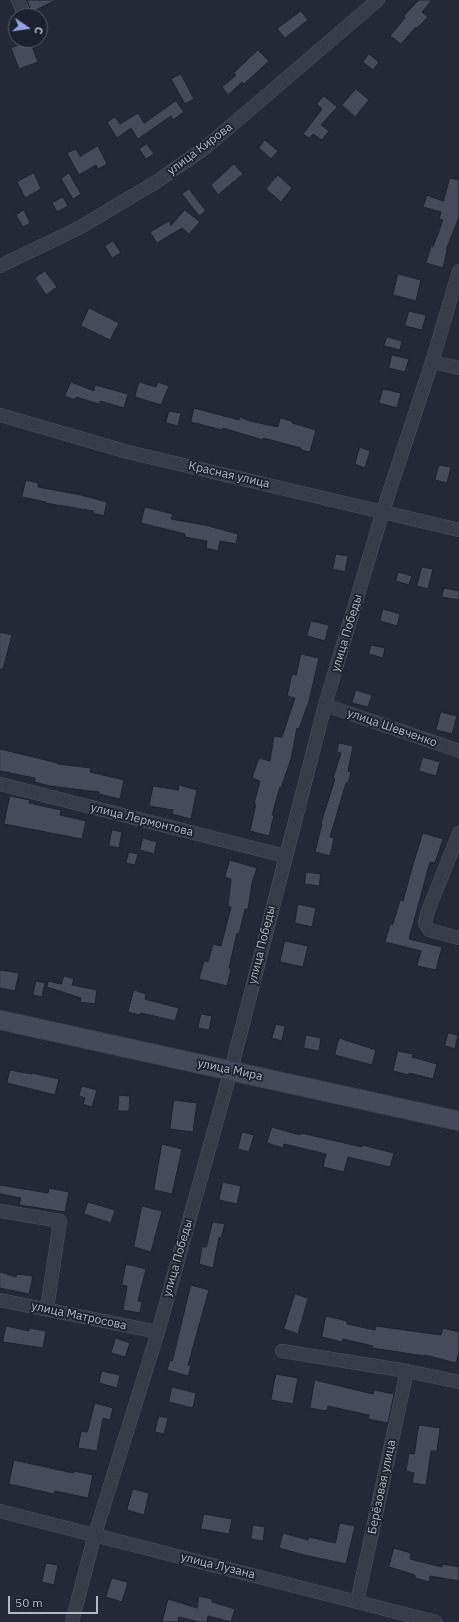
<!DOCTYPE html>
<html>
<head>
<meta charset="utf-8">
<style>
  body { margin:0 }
  #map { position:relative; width:459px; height:1622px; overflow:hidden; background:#252837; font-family:"IBM Plex Sans",sans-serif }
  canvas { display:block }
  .north { position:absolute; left:8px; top:8px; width:40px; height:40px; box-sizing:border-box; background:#1d202d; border:1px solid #595c69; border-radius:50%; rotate:103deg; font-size:11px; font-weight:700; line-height:16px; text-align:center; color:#b3b6c4 }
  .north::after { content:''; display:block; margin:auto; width:14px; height:18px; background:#92a0ea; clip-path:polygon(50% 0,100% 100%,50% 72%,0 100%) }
  .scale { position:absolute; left:8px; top:1596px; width:90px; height:18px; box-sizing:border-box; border:2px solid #b3b6c4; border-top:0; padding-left:5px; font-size:12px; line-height:14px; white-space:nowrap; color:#b3b6c4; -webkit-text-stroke:3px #1d202d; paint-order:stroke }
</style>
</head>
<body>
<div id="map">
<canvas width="459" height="1622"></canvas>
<div class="north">С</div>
<div class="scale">50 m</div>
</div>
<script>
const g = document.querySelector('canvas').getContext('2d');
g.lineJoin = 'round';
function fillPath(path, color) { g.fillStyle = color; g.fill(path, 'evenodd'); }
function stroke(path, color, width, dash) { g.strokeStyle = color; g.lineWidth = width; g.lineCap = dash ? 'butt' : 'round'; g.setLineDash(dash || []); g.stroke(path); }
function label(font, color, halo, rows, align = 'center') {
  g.font = font + ' "IBM Plex Sans",sans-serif'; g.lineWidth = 3.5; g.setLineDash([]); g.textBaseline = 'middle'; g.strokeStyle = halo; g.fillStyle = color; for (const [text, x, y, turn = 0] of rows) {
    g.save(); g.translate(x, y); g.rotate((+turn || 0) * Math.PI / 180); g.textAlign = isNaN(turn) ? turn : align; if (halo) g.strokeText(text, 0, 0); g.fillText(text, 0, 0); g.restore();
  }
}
const building = new Path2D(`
  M27 0H56L32 12Z
  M419 0H432L422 12 428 17 417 28 416 27 401 44 390 36 405 18 404 16Z
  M301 11 308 20 285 38 277 29Z
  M30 41 38 62 19 69 11 48Z
  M258 50 269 61 244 84 242 82 228 95 222 87 236 75 234 73Z
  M369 54 379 62 373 70 363 62Z
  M181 74 194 99 185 104 171 79Z
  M356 89 369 100 355 117 342 105Z
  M324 96 337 107 321 125 329 131 322 140 313 134 309 138 303 134 322 109 317 104Z
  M176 101 184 112 173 120 171 116 138 139 131 128 117 138 107 122 115 117 120 124 138 113 144 123Z
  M265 140 278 151 271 159 259 148Z
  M147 144 154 154 146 159 139 149Z
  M98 146 107 164 98 169 96 165 79 175 67 153 76 149 80 156Z
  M234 164 243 174 218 195 211 185Z
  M34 173 41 189 25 198 17 182Z
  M69 173 81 194 73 199 61 179Z
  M278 175 292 188 281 202 266 189Z
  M450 178 459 180V217L446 250H447L443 268 426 263 431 246 433 247 443 220 439 219 441 212 423 207 427 195 443 201Z
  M189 189 206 211 199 216 182 194Z
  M63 197 68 206 57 212 52 203Z
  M24 210 30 223 23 227 16 215Z
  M185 210 200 222 189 234 182 228 157 243 150 232 169 221 171 225Z
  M113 241 121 253 112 258 105 246Z
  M45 271 57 287 46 295 35 278Z
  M398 274 421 280 416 301 393 295Z
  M89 308 119 323 110 340 81 326Z
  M409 311 426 315 422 330 405 326Z
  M387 337 402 341 400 350 384 346Z
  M392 355 409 359 405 372 389 368Z
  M71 382 94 391 95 385 128 394 124 408 100 401 99 404 76 397 75 400 65 396Z
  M139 382 156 387 158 382 169 386 161 405 135 397Z
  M383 389 401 393 397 408 379 403Z
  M194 408 239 420 240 417 250 421 278 427 280 418 292 421V423L316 430 310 452 301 450V448L263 438V440L223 428 222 430 191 422Z
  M169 411 181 413 178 426 166 423Z
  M360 447 370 451 365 468 355 464Z
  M439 465 451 467 447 483 435 480Z
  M26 480 38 483V487L81 495 107 502 104 516 93 513V511L45 503 46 502 22 497Z
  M145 507 173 514 171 519 205 525 238 534 236 544 220 541 218 551 206 548 207 541 185 537V534L141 523Z
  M336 554 348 556 345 572 333 569Z
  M422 567 433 569 428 589 417 586Z
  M398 572 412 576 409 585 396 581Z
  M444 588 459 591V600L442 597Z
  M383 609 400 614 397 626 380 621Z
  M311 621 329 625 325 641 307 636Z
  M0 632 12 635 3 669H0Z
  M371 645 385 648 383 658 369 654Z
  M301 654 319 658 309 701 299 729 297 728 291 759 281 788 280 787 272 815H274L269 836 250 831 256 804H254L260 781 252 778 259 758 270 761 274 736 282 737 295 698 287 696 292 674 296 675Z
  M356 690 372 695 368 707 352 703Z
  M441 712 457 716 452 734 436 730Z
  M339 743 353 746 348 771 351 772 348 783H346L330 837 334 838 330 856 315 852 322 824 321 823 335 779 333 778 341 753 337 752Z
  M0 749 58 763V764L91 768 90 772 124 780 120 799 99 794V792L50 786 35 782V778L0 771Z
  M423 757 440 762 436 776 419 771Z
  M179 785 197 790 191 819 172 814 173 810 149 806 153 786 178 790Z
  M10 796 30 800 29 803 61 810 60 815 86 821 82 839 4 824Z
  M112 830 122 832 119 848 109 846Z
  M423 833 443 839 435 863 430 862 409 939 442 947 436 970 417 966 421 951 385 942 390 924H393L400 900 403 901 412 868Z
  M143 838 157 842 154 854 140 850Z
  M129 852 138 854 135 865 126 863Z
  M230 860 257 868 252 883 248 909H245L239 934 237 933 229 968 231 969 227 986 199 979 204 961 208 962 213 944 221 946 231 907 228 906 231 879 225 877Z
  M306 872 321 874 319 886 305 884Z
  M298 904 316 908 312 927 295 923Z
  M285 941 308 946 303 967 280 962Z
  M0 970 19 973 15 991 0 988Z
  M64 976 74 979 72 985 97 990 95 1004 80 1002 81 998 47 987 48 981 61 984Z
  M36 981 45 983 42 997 33 995Z
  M134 990 146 994 145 999 179 1008 175 1021 141 1013 140 1015 128 1012Z
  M201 1014 212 1016 209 1030 198 1028Z
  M276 1024 285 1026 282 1041 272 1038Z
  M448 1033 458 1035 455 1049 445 1046Z
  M306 1035 321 1038 319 1051 304 1048Z
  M339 1038 376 1050 372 1065 335 1055Z
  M398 1051 413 1054 412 1057 437 1064 433 1079 409 1073V1075L393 1071Z
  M10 1070 32 1074V1073L59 1079 55 1095 7 1083Z
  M82 1086 97 1090 92 1107 83 1104 85 1098 79 1096Z
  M119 1095 130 1096 129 1111H118Z
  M174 1100 197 1103 193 1132 170 1129Z
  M272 1127 300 1135 301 1133 362 1147V1145L394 1153 390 1167 348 1157 344 1172 323 1167 326 1154 284 1144 283 1148 267 1143Z
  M242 1132 254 1135 249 1152 238 1149Z
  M162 1144 182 1149 172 1194 154 1190Z
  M223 1182 241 1186 237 1204 219 1200Z
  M0 1185 48 1193 49 1188 69 1192 65 1212 19 1205 21 1198 0 1194Z
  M88 1202 115 1210 111 1223 84 1214Z
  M142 1206 162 1211 151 1252 134 1247Z
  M213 1222 225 1224 221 1238 219 1237 213 1268 199 1264 202 1247H206Z
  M126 1264 146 1269 138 1301 142 1302 140 1313 123 1310 127 1286 122 1285Z
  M0 1272 16 1277 17 1274 33 1276 29 1294 0 1288Z
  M191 1285 209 1290 188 1365 191 1366 188 1376 167 1370 170 1360 172 1361Z
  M295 1294 308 1298 298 1334 284 1329Z
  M326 1316 347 1321V1324L375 1330 376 1326 441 1335 443 1328 459 1332V1352L456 1363 425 1355V1356L372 1348 373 1346 343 1339 342 1342 322 1337Z
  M6 1326 29 1331V1328L46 1331 43 1348 3 1342Z
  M116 1338 130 1343 125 1357 111 1353Z
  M102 1371 120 1375 117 1388 99 1383Z
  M276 1374 298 1378 293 1404 271 1400Z
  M315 1380 373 1394 374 1390 394 1394 388 1423 368 1419 369 1415 328 1406 327 1411 310 1408Z
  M172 1387 196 1393 193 1408 169 1402Z
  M95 1403 113 1408 110 1420 103 1418 97 1451 78 1448 81 1431 87 1432Z
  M159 1416 168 1418 164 1434 155 1432Z
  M419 1425 440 1428 437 1451H431L426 1485 412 1483 414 1473 406 1471 409 1453 414 1454Z
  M14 1460 73 1473 74 1471 93 1475 88 1498 55 1491 54 1494 9 1484Z
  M133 1489 149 1493 144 1515 127 1510Z
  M204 1514 232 1519 229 1534 201 1529Z
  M340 1523 355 1526 346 1564 304 1555 279 1548 283 1533 308 1540 309 1537 335 1543Z
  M253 1525 265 1527 263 1541 251 1539Z
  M394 1548 411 1553 410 1559 442 1567V1564L459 1567V1581L430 1576 429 1582 415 1578V1575L389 1567Z
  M46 1563 58 1565 54 1585 42 1582Z
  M112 1578 128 1582 122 1602 106 1597Z
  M199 1596 212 1599V1602L235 1609 231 1622 208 1616 207 1622H199L179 1617 178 1622H162L168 1599 197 1608Z`);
fillPath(building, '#464b5c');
stroke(building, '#1f222f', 1);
const minor = new Path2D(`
  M18 0 24 13
  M0 266 79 228 156 182 206 147 378 0
  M432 362 459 368
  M0 415 128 452 459 530
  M325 705 459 751
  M0 784 285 856
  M459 833 428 911 425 923 429 930 459 938
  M0 1211 60 1221 47 1309
  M0 1300 158 1332
  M282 1351 407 1371 459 1382
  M0 1511 436 1622
  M357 1602 407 1371
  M72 1622 95 1534 158 1332 231 1070 325 705 383 511 432 362 459 271`);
const secondary = new Path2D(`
  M0 1020 459 1121`);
stroke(minor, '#505360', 14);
stroke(secondary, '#414451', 20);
stroke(minor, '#383b48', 13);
stroke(secondary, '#46495a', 18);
label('12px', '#b3b6c4', '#1d202d', [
  ["улица Кирова",200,149,-37],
  ["Красная улица",229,475,13],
  ["улица Победы",347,633,-73],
  ["улица Шевченко",392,728,19],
  ["улица Лермонтова",142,820,14],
  ["улица Победы",262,945,-76],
  ["улица Мира",230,1070,12],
  ["улица Победы",178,1258,-74],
  ["улица Матросова",79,1316,12],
  ["Берёзовая улица",382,1487,-78],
  ["улица Лузана",218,1566,14]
]);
</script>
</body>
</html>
